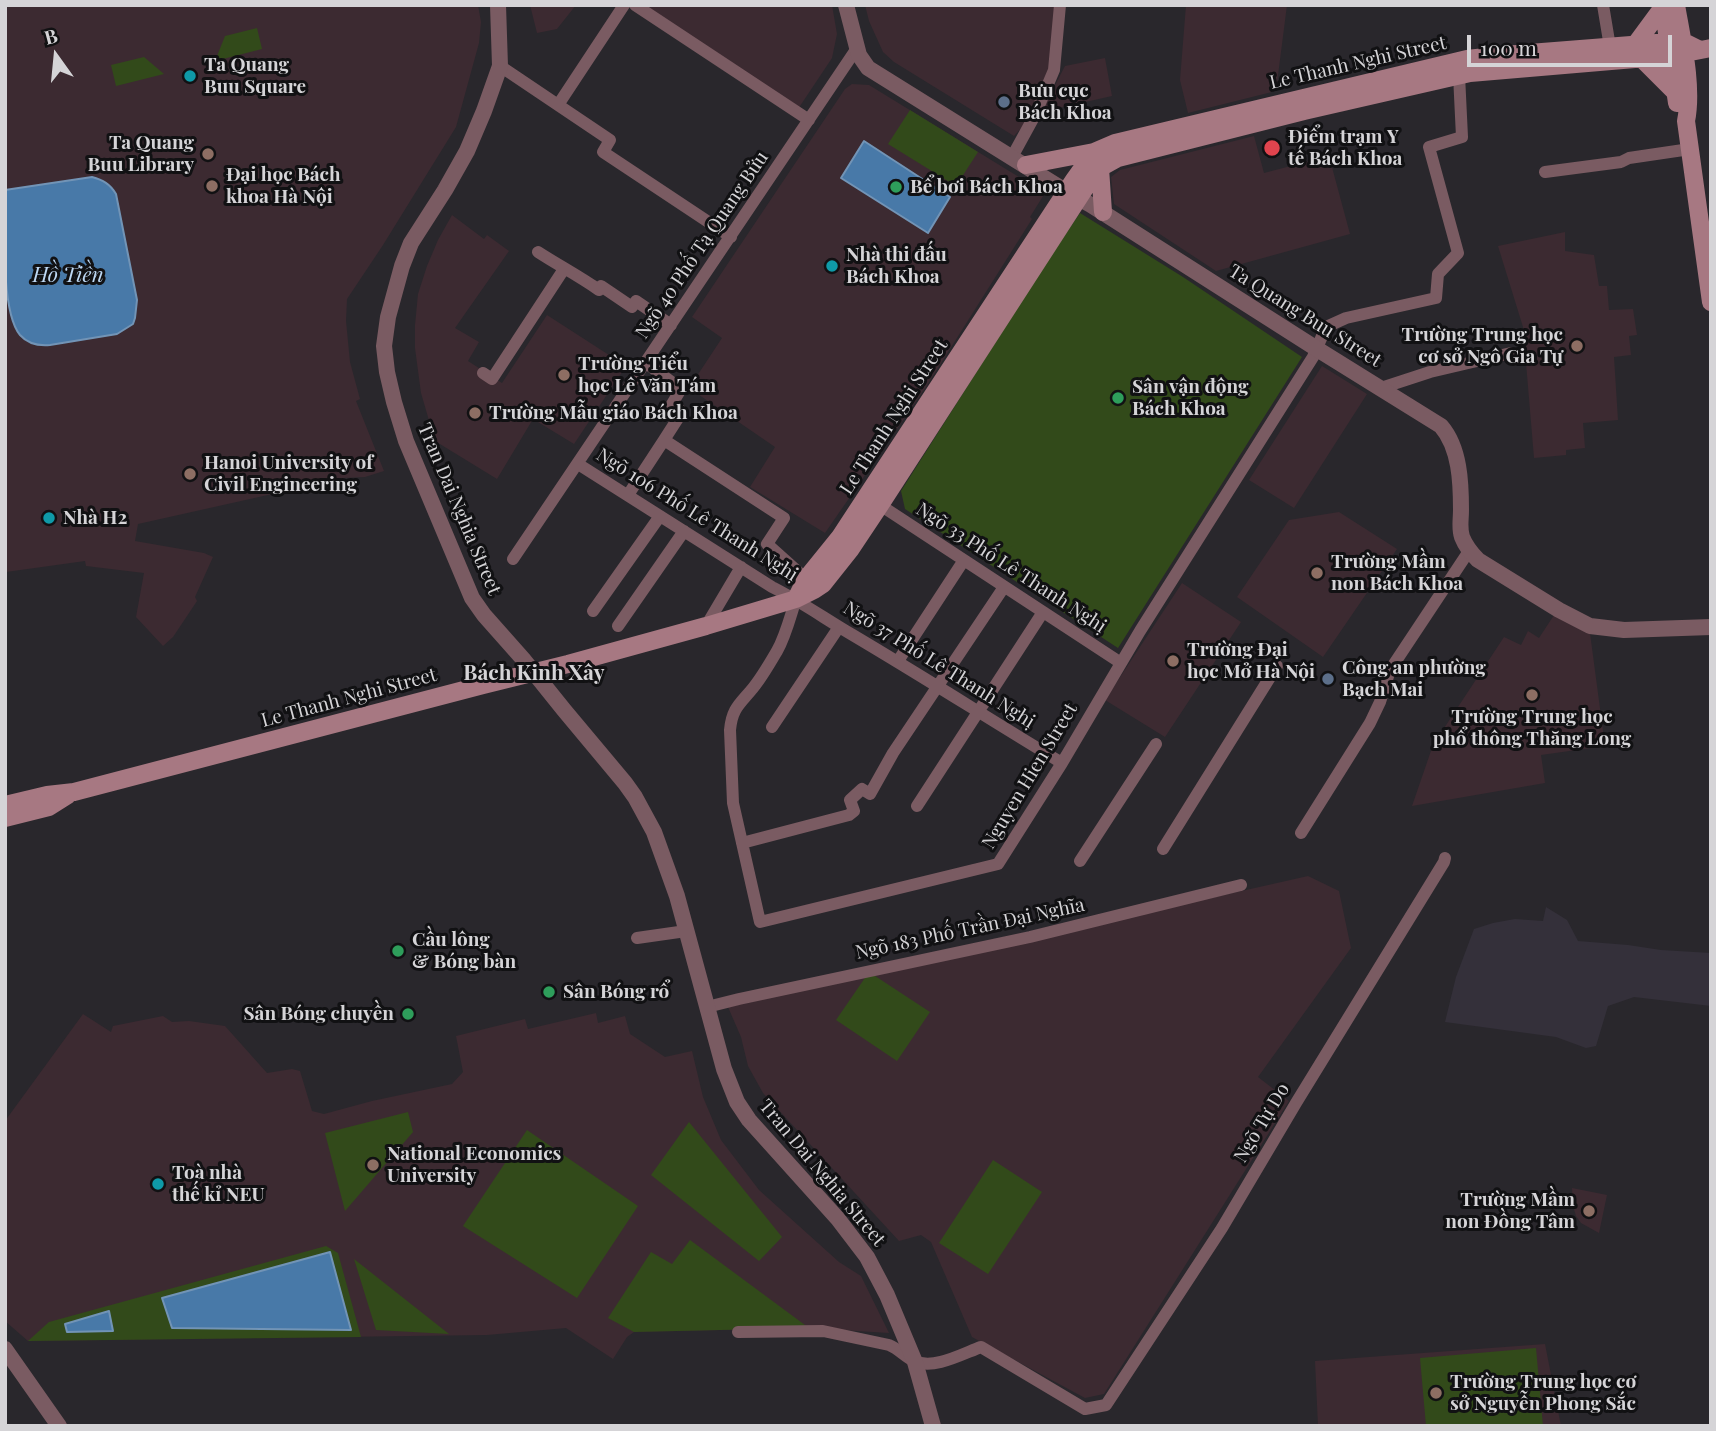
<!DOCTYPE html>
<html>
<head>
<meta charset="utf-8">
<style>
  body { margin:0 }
  #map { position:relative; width:1716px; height:1431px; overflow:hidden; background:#29272c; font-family:"Playfair Display",serif }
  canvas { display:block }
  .frame { position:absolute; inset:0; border:7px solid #d5d4d7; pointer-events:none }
  .north { position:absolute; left:21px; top:21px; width:70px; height:70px; -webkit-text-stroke:5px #111113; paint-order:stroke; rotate:345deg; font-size:19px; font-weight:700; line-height:28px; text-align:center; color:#d5d4d7 }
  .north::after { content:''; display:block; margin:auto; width:24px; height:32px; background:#d5d4d7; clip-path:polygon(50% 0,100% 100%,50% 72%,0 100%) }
  .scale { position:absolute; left:1467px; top:35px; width:205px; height:32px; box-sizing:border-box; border:4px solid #d5d4d7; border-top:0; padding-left:9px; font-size:21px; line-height:24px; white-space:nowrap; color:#d5d4d7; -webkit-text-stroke:5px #111113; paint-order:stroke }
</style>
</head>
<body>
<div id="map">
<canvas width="1716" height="1431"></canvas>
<div class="frame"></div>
<div class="north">B</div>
<div class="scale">100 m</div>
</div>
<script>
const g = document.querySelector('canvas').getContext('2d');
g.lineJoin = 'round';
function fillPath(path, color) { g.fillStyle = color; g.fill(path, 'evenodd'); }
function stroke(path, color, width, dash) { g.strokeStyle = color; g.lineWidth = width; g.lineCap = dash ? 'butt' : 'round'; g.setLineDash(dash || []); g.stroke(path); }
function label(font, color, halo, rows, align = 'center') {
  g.font = font + ' "Playfair Display",serif'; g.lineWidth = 6; g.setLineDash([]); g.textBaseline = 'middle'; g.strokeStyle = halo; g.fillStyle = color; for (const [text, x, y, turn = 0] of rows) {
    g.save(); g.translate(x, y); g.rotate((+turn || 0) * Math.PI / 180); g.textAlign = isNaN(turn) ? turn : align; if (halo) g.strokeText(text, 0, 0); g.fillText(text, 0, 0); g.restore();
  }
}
fillPath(new Path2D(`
  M1546 907 1567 920 1578 941 1628 945 1661 950 1711 953V1006L1634 997 1608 1006 1596 1046 1586 1048 1556 1037 1445 1022 1456 977 1474 929 1493 923 1515 919 1543 921Z`), '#34303a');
fillPath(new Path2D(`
  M5 5H478L481 22 479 43 456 127 383 245 347 299 346 321 350 362 360 399 356 401 384 471 365 477 344 478 138 524 135 541 204 553 213 557 195 597 197 601 173 637 163 646 136 617 144 573 86 566 85 561 6 572Z
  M530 5H576L557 29 537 33Z
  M637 5H832L837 34 832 58 798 109Z
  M865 5H1065L1051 68 1027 122 1014 136 894 62 883 52 869 21Z
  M1186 5H1287L1276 91 1188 113 1180 80Z
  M1105 58 1112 96 1041 112 1065 66Z
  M852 84 869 85 1045 193 1030 217 1032 219 926 387 825 533 750 487 775 447 689 388 722 338 692 317 845 89Z
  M1254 136 1264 173 1329 156 1350 234 1216 271 1114 204 1111 177 1120 170Z
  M452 215 484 239 487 235 509 251 455 328 479 342 468 361 502 383 547 315 626 366 574 444 533 419 497 479 435 441 421 393 415 348V325L418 294 427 266 438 240Z
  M1565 232V251L1594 255 1599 286H1607L1609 310 1633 309 1637 335 1629 336 1631 355 1614 357 1618 420 1583 423 1585 448 1566 450V455L1534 458 1523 327 1498 246Z
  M1322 366 1367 394 1294 508 1249 480Z
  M1339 512 1397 549 1323 657 1237 597 1289 520Z
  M1182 583 1241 622 1165 737 1105 700Z
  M1556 612 1590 633 1605 746 1541 755 1545 783 1412 806 1433 745 1504 637 1521 645 1528 631 1539 638Z
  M1308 876 1339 891 1351 948 1258 1077 1289 1101 1104 1394 1085 1398 972 1337 931 1242 921 1235 899 1241 763 1093 748 1066 741 1037 728 1007Z
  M596 1013 598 1023 625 1016 630 1034 665 1057 692 1051 703 1097 721 1140 759 1190 839 1262 861 1276 889 1333 809 1328 634 1332 627 1337 613 1359 566 1328 487 1335 28 1341 5 1321V1121L83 1014 111 1032 113 1026 163 1016 172 1022 189 1021 225 1026 267 1073 292 1069 300 1071 312 1111 324 1114 372 1101 452 1084 463 1072 456 1036 525 1019 528 1029Z
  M1572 1188 1607 1195 1599 1233 1581 1223 1576 1216 1573 1206Z
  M1545 1344 1561 1426H1318L1315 1361Z`), '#3c2a31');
fillPath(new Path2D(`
  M257 28 262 49 215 61 225 36Z
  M144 57 164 74 116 86 111 65Z
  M910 110 978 152 956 186 888 144Z
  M1080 213 1183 277 1302 357 1118 648 905 509 901 491 1045 264Z
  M869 972 930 1012 897 1061 836 1020Z
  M408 1112 413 1132 345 1211 325 1133Z
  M689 1122 782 1237 759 1261 651 1175Z
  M527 1130 638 1206 577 1298 463 1226Z
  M993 1160 1042 1192 988 1274 939 1243Z
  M690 1240 809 1328 634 1332 608 1318 651 1252 672 1264Z
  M326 1246 338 1253 361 1337 28 1341 49 1322Z
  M354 1259 449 1334 376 1330Z
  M1536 1348 1543 1426H1426L1420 1358Z`), '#324a1a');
const water = new Path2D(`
  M864 141 950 197 928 233 841 178Z
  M92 177C103 180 110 184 116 194L137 300 135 318 133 324 117 334 50 345C39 346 28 344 20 335 0 311 5 223 5 190Z
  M330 1252 351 1330 172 1328 162 1298Z
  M109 1311 113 1331 67 1332 65 1324Z`);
fillPath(water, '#4879a8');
stroke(water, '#7294b6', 2);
stroke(new Path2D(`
  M635 5 809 120
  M1603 5 1610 47
  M500 66 610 140 603 152 731 237
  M558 105 624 5
  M1012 157 1035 115 1054 70 1060 5
  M1545 172 1621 162 1629 158 1690 149
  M538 252C558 265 579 276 599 290L601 286 632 307 636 301 671 325
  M646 363 681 389 672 404 682 412 664 440 784 518 767 544 806 579
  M483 373 492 379 564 269
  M1381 388 1430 372 1511 353
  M578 464 772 587C800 601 824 618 851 634 922 676 991 720 1062 763
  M628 495 664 440
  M880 505 1121 663
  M513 559 857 48
  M796 599C790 617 786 635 777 651 770 663 762 677 753 688 740 704 732 708 730 730L733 803 760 922 998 864 1062 763 1140 631 1313 357 1326 327 1346 318 1436 298 1438 274 1458 253 1429 147 1462 137 1459 75
  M593 611 660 516
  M618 626 684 531
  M706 626 741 567
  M898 661 964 560
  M772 727 839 627
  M917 806 1043 612
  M1301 833 1370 723 1380 702 1390 670 1469 551
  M742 843 849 815 854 811 850 800 862 789 870 794 893 753 1004 587
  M1163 849 1277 666
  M1080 861 1156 744
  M637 938 686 931
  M707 1007 739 999 1030 937 1241 885
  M738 1332 823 1331 889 1345C899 1349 905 1357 914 1361 934 1370 962 1354 981 1347L1085 1409 1106 1405 1222 1228 1296 1103 1444 862 1445 858`), '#7a5b62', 12);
stroke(new Path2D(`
  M498 5 500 66 484 111 467 151 445 190 411 243 402 266 388 317 384 346 387 372 394 402 406 441 472 598 484 615 523 659 564 710 625 783 635 797 654 832 677 896 724 1069 737 1102 749 1120 838 1219 867 1257 887 1295 915 1362 933 1426
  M846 5 859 55 868 68 1067 192 1091 205 1317 349 1441 426C1460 448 1461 483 1461 510 1461 520 1459 528 1462 537 1466 547 1471 553 1478 560L1559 610 1590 626 1624 630 1711 627
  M5 1349 59 1426`), '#7a5b62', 16);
stroke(new Path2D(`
  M1663 5 1677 103
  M1676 5C1682 40 1693 87 1686 121L1711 302
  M1635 45 1663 7
  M1641 58 1676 93
  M1026 165 1094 152
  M1100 168 1103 212
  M796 599 806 579 840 537 1074 180 1094 152 1115 143 1467 59 1504 55 1682 41 1700 50
  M5 805 47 795 74 792 483 685 568 664 706 626 796 599 814 590 823 584 850 550 880 505 1085 188 1100 168 1118 158 1304 111 1470 73 1670 56 1711 48
  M5 818 49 807 68 795`), '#a77882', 18);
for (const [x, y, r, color] of [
  [190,76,7,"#0f9aa8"],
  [1004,102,7,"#5c6f8a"],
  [1272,148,9,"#e0444e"],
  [208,154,7,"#8d6e63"],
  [212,186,7,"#8d6e63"],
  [896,187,7,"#2e9e5b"],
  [832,266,7,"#0f9aa8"],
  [1577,346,7,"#8d6e63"],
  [564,375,7,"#8d6e63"],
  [1118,398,7,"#2e9e5b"],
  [475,413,7,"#8d6e63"],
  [190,474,7,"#8d6e63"],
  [49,518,7,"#0f9aa8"],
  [1317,573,7,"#8d6e63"],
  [1173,661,7,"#8d6e63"],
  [1328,679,7,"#5c6f8a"],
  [1532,695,7,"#8d6e63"],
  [398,951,7,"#2e9e5b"],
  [549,992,7,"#2e9e5b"],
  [408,1014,7,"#2e9e5b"],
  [373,1165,7,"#8d6e63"],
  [158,1184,7,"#0f9aa8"],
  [1589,1211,7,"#8d6e63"],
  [1436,1393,7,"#8d6e63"]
]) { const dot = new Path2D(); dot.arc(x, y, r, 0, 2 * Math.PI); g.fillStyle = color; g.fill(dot); stroke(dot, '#111113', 2.5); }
label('19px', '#d5d4d7', '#111113', [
  ["Le Thanh Nghi Street",1358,63,-13],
  ["Ngõ 40 Phố Tạ Quang Bửu",702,245,-56],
  ["Ta Quang Buu Street",1305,316,32],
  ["Le Thanh Nghi Street",894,417,-57],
  ["Tran Dai Nghia Street",459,509,67],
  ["Ngõ 106 Phố Lê Thanh Nghị",697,515,32],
  ["Ngõ 33 Phố Lê Thanh Nghị",1011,568,33],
  ["Ngõ 37 Phố Lê Thanh Nghị",939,665,32],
  ["Le Thanh Nghi Street",349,698,-15],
  ["Nguyen Hien Street",1030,776,-59],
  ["Ngõ 183 Phố Trần Đại Nghĩa",970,929,-12],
  ["Ngõ Tự Do",1262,1123,-59],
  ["Tran Dai Nghia Street",822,1173,50]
]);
label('bold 19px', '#d5d4d7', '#111113', [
  ["Ta Quang",204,65],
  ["Buu Square",204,87],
  ["Bưu cục",1018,91],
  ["Bách Khoa",1018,113],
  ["Điểm trạm Y",1288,137],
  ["tế Bách Khoa",1288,159],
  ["Ta Quang",194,143,"right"],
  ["Buu Library",194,165,"right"],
  ["Đại học Bách",226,175],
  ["khoa Hà Nội",226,197],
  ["Bể bơi Bách Khoa",910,187],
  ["Nhà thi đấu",846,255],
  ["Bách Khoa",846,277],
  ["Trường Trung học",1563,335,"right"],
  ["cơ sở Ngô Gia Tự",1563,357,"right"],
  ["Trường Tiểu",578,364],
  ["học Lê Văn Tám",578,386],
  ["Sân vận động",1132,387],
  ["Bách Khoa",1132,409],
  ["Trường Mẫu giáo Bách Khoa",489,413],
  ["Hanoi University of",204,463],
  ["Civil Engineering",204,485],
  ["Nhà H2",63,518],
  ["Trường Mầm",1331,562],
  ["non Bách Khoa",1331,584],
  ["Trường Đại",1187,650],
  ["học Mở Hà Nội",1187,672],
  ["Công an phường",1342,668],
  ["Bạch Mai",1342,690],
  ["Trường Trung học",1532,717,"center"],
  ["phổ thông Thăng Long",1532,739,"center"],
  ["Cầu lông",412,940],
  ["& Bóng bàn",412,962],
  ["Sân Bóng rổ",563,992],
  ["Sân Bóng chuyền",394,1014,"right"],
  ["National Economics",387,1154],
  ["University",387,1176],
  ["Toà nhà",172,1173],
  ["thế kỉ NEU",172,1195],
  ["Trường Mầm",1575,1200,"right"],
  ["non Đồng Tâm",1575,1222,"right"],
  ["Trường Trung học cơ",1450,1382],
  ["sở Nguyễn Phong Sắc",1450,1404]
], 'left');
label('italic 21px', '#bdd8f4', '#111113', [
  ["Hồ Tiền",68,275]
]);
label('bold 21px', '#d5d4d7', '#111113', [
  ["Bách Kinh Xây",534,673]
]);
</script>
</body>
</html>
